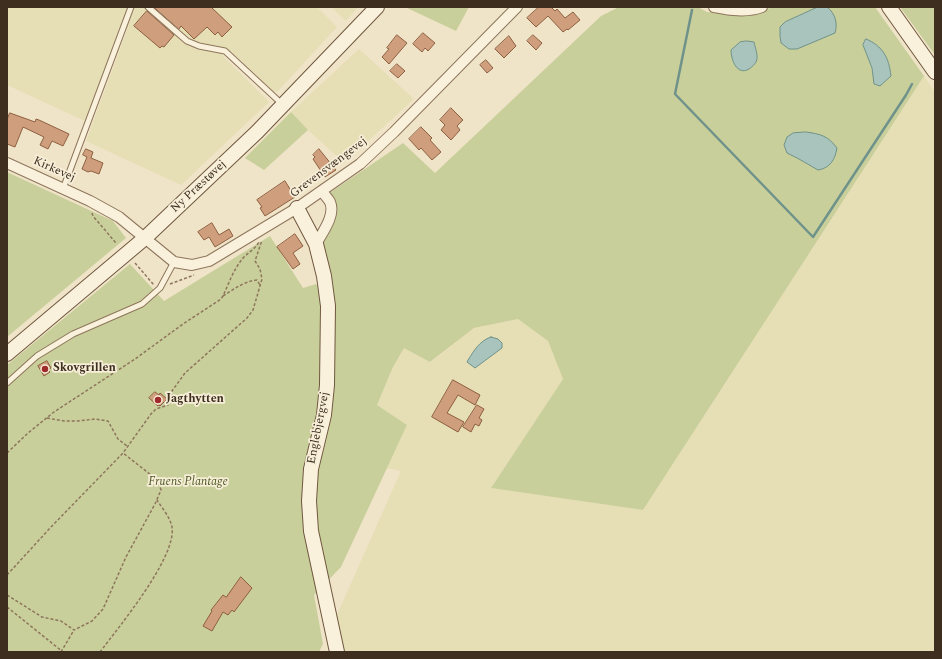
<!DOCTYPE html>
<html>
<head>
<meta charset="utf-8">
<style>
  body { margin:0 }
  #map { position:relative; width:942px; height:659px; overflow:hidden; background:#f0e4c8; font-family:Spectral,serif }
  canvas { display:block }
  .frame { position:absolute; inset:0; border:8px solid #3d2e20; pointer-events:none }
</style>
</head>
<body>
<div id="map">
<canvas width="942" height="659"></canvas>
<div class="frame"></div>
</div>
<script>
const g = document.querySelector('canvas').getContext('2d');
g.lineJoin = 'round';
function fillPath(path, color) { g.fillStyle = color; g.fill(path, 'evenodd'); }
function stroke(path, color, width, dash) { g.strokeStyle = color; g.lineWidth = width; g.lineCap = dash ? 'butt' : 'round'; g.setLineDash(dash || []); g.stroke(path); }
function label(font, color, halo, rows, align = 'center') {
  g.font = font + ' Spectral,serif'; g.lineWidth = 3.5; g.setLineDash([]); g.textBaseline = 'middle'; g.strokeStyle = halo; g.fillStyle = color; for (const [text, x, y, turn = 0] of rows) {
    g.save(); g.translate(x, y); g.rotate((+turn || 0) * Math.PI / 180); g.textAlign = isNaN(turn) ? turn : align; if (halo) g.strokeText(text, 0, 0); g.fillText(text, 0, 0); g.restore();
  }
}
fillPath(new Path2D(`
  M7 7H317L337 27 278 91 274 92 231 51 222 55 269 102 181 185 86 141 127 30 121 26 85 121 7 85Z
  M331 7H358L346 21Z
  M359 49 414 99 344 163 308 130 291 112Z
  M924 76 935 92V652H344L336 617 401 471 387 468 407 425 377 405 393 367 404 347 431 362 474 328 518 319 548 341 563 379 491 488 643 510Z`), '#e6deb5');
fillPath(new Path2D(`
  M405 7H469L456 31Z
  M619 7H698L707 12 747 14 774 7H875L924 76 643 510 491 488 563 379 548 341 518 319 474 328 430 362 404 348 393 367 377 405 407 425 341 567 314 595 323 644 319 652H7V365L130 264 164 301 270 236 303 288 316 284 332 308 320 246 334 216 328 194 403 143 435 173 601 16Z
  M900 7H935V55Z
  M291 112 308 130 264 170 245 158Z
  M7 172 113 221 126 238 7 337Z`), '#c9cf9b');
const water = new Path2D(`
  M818 7H827C835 13 838 23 835 33L797 49H789L781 43 780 36V27L785 22Z
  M866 39C883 46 889 58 891 76L880 86 874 84 872 68 863 45Z
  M747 41 754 42C755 48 759 56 756 62 755 64 752 67 749 69 737 76 731 60 731 50L740 42Z
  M806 132C821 134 828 136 837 148 835 160 830 168 818 170L799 159 787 153 784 145 787 137 793 133Z
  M491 337 498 339 502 343V348L475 368 467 362 468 360C474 351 479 341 491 337Z`);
fillPath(water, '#a9c4bc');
stroke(water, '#6f938a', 1);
stroke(new Path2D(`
  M692 10 675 94 813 237 906 95 912 84`), '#6f938a', 2.5);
const building = new Path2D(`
  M154 7H211L232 27 222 37 218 32 215 35 207 27 194 39 181 26 179 29Z
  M539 7H551L555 11 557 9 565 18 573 12 580 20 568 30 567 29 563 32 548 16 536 27 527 18Z
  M147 11 174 35 164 47 162 46 160 48 134 26Z
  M423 33 435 43 428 51 425 48 422 52 413 44Z
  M397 35 407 43 389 64 382 57 389 49 387 48Z
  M533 35 542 43 536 50 527 41Z
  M509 36 516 46 504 58 495 49Z
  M486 60 493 68 487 73 480 65Z
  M397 64 405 71 398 78 390 71Z
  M451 108 463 120 457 126 460 130 451 140 441 130 445 125 440 120Z
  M10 113 35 122 36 119 39 120 69 134 63 146 52 141 48 149 40 145 44 137 23 127 15 147 7 144V120Z
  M421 127 432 138 430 140 441 152 432 160 421 148 419 150 409 139Z
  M86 149 93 152 91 158 103 163 99 174 91 171 88 172 82 169 87 157 83 155Z
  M319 149 336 170 325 177 313 159 315 157 313 155Z
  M285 181 295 197 265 216 260 208 262 207 257 200Z
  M212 223 219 235 229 229 233 236 215 247 209 237 204 240 198 232Z
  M295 234 303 246 293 253 300 264 293 269 277 247Z
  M47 361 51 368 48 370 50 372 44 376 38 366Z
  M453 380 480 395 475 405 458 395 447 413 464 422 458 432 432 417Z
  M155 392 159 395 160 393 167 399 160 406 159 405 158 406 149 398Z
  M477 405 484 409 479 418 482 420 479 426 475 424 471 432 463 427Z
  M241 577 252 588 234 612 232 610 228 615 223 612 212 631 203 626 212 611 211 610 223 595 226 597Z`);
fillPath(building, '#cf9f7d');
stroke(building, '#8d5f41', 1);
const lane = new Path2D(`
  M148 7 187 41 199 46 225 51 282 104
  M63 189 131 7
  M7 383 37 356 73 334 142 304 160 288 174 262`);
const street = new Path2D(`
  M714 7C730 10 746 13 762 7
  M7 163 90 201 119 217 174 262 192 265 209 261 297 208 360 164 394 132 517 7
  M316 244C322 233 336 215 330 202 328 198 324 195 322 191`);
const secondary = new Path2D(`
  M889 7 935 72
  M297 208 316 244 324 276 328 306 327 385 324 415 311 469 309 501 311 531 337 652
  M7 354 145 238 257 132 377 7`);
stroke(lane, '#8d765c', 7);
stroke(street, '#8d765c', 12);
stroke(secondary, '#6f573f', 16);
stroke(new Path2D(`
  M92 213 93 216 116 243
  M135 263 154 285
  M170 284 194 275
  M223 296C234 289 245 281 257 280L260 285
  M47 418 64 421H78L95 419 108 421 118 439 127 446
  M7 453 28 433 54 412 135 359 183 324 221 299 223 296C229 283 234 268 244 257 249 252 255 249 259 242
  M7 575 51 527 123 453 151 414 156 409 168 405 171 399 172 391 185 373 247 318 253 310 262 279 260 269 255 261 262 240
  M7 595 42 617 61 621 74 630 92 621 103 609 126 557 155 504 161 490 159 484 151 475 123 453
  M7 607 63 652
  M61 652 74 630
  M100 652C118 628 177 557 172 527 170 517 162 508 157 500`), '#8d765c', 1.5, [3, 2]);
stroke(lane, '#faf1dc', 5);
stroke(street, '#faf1dc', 10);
stroke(secondary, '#faf1dc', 14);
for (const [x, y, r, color] of [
  [45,369,4,"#9e2a2b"],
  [158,400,4,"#9e2a2b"]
]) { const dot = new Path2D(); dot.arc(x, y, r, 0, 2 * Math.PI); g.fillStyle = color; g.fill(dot); stroke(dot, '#f7eed8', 1.5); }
label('12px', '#3d2e20', '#f7eed8', [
  ["Grevensvængevej",329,168,-37],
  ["Kirkevej",54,170,24],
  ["Ny Præstøvej",199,187,-43],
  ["Englebjergvej",319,428,-79]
]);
label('bold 12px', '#3d2e20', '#f7eed8', [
  ["Skovgrillen",53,369],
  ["Jagthytten",166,400]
], 'left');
label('italic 12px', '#4d5a26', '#f7eed8', [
  ["Fruens Plantage",188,483]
]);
</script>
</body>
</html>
